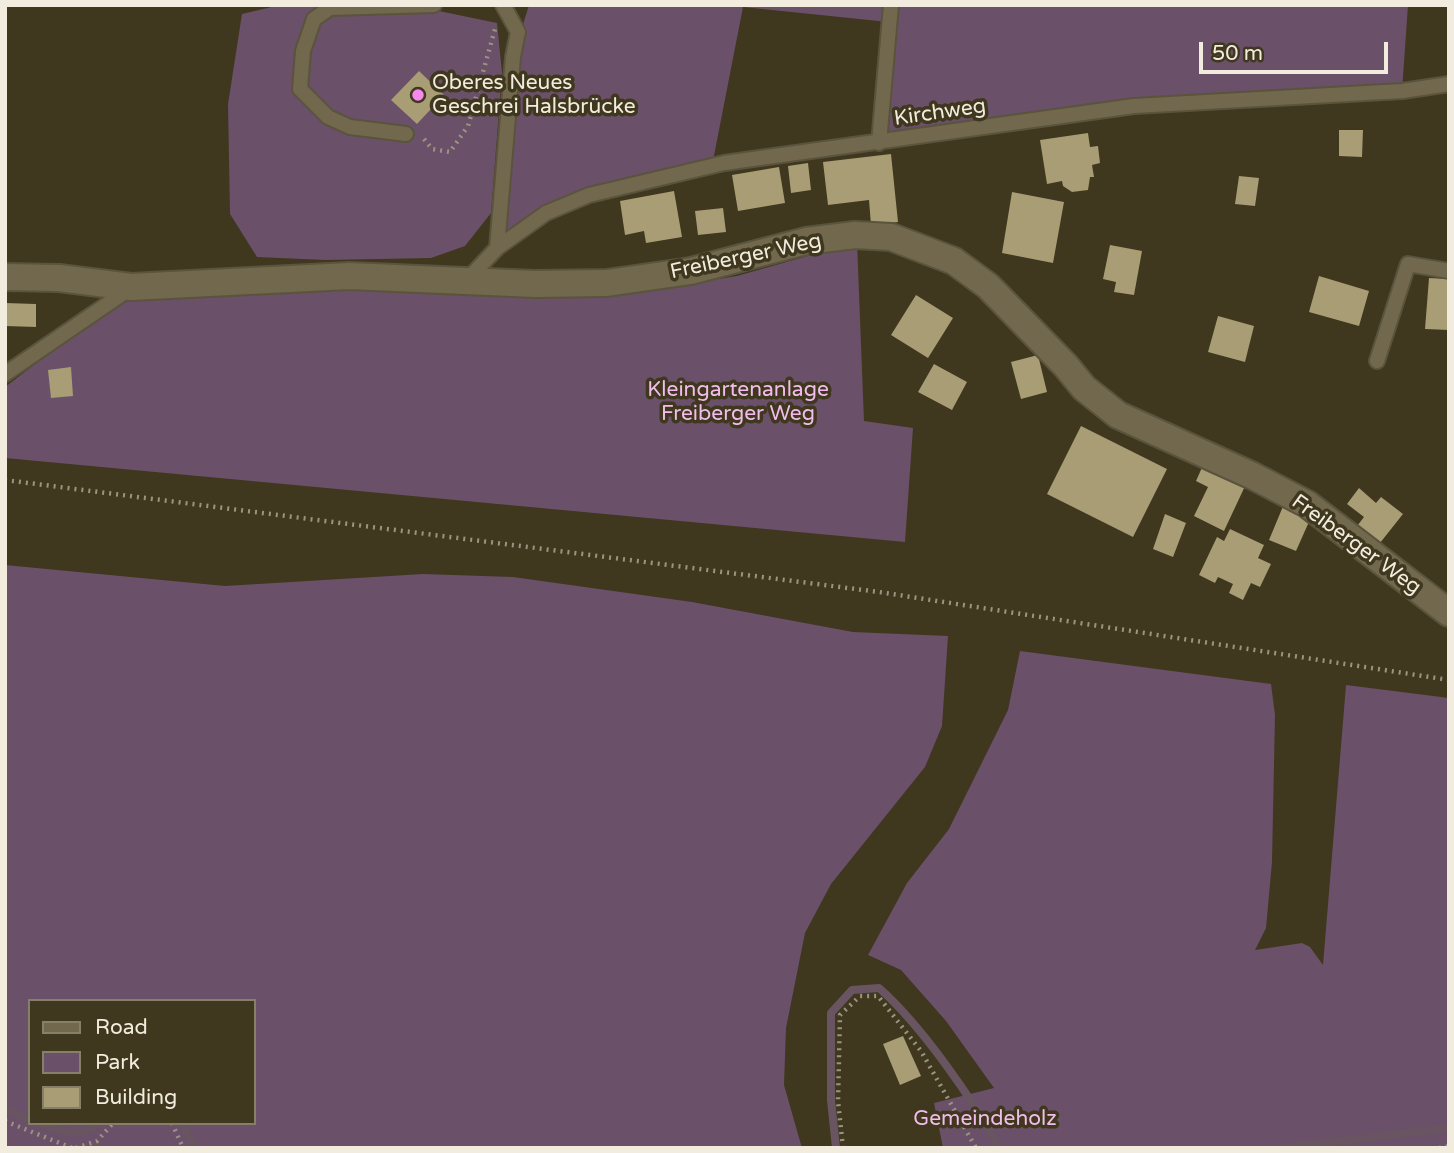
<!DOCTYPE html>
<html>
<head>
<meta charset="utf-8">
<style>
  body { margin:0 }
  #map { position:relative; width:1454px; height:1153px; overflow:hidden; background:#3f371e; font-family:"Varela Round",sans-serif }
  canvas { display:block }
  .frame { position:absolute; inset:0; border:7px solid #f1ecdd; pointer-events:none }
  .legend { position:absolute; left:28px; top:999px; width:228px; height:126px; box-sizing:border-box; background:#3f371e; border:2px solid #867f6a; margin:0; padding:9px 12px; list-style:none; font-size:21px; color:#f1ecdd }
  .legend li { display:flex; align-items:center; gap:14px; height:35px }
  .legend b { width:35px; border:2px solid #867f6a }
  .scale { position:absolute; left:1199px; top:42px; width:189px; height:32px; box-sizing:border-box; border:4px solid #f1ecdd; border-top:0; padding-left:9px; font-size:21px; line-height:24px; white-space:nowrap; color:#f1ecdd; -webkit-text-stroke:5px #3f371e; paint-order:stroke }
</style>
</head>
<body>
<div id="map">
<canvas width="1454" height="1153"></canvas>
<div class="frame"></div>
<ul class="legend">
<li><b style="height:9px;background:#71684e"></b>Road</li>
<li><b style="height:19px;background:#6a5068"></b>Park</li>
<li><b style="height:19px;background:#a99d75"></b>Building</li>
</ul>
<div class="scale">50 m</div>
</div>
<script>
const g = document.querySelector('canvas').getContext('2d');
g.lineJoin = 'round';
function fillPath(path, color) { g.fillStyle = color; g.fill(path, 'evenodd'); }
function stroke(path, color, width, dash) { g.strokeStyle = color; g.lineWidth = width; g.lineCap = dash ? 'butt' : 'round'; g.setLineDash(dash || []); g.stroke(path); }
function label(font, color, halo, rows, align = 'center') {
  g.font = font + ' "Varela Round",sans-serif'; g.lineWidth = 7; g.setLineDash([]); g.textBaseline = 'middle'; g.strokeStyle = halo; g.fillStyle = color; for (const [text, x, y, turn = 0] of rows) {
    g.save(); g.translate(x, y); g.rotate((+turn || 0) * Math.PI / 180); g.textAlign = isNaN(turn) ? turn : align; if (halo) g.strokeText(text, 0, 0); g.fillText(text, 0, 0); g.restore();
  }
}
fillPath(new Path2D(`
  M280 5H410L497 23 502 73 491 213 465 246 431 258 325 260 257 257 230 214 228 104 242 14Z
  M529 5H1408L1402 91 1134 106 879 143 888 22 743 7 712 166 589 195 497 248 513 57Z
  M857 242 864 421 913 428 905 542 5 458V387L128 293 357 287 644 291 737 276Z
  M5 565 225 586 423 574 513 577 692 602 853 632 948 636 942 726 925 767 831 884 805 933 786 1028 784 1085 802 1148H5ZM30 1001H254V1123H30Z
  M1020 651 1271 684 1275 715 1272 862 1266 928 1255 950 1302 943 1310 947 1323 965 1346 685 1449 698V1148H943L934 1103 994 1088 946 1021 901 970 868 955 907 883 949 829 1008 710Z`), '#6a5068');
stroke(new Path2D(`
  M5 1108 30 1120
  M38 1123C56 1129 83 1141 98 1123
  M182 1123 195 1148
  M836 1148 831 1100V1013L852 990 879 988C920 1024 973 1099 999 1148
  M1281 1148 1449 1128`), '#685561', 8);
fillPath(new Path2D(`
  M419 71 444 95 417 124 391 100Z
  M1339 130H1363L1362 157 1339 156Z
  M1088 133 1090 147 1098 146 1100 163 1092 165 1094 177H1090L1088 190 1072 192 1063 186 1062 181 1047 184 1040 140Z
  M891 154 898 222 871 225 869 200 828 205 823 162Z
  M808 163 811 190 791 193 788 166Z
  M779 167 785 203 738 211 732 175Z
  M1239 176 1259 178 1255 206 1235 204Z
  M674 191 682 237 646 243 644 231 625 235 620 201Z
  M1012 192 1064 202 1053 263 1002 253Z
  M723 208 726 232 698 235 695 211Z
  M1110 245 1142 251 1134 295 1114 292 1116 282 1103 279Z
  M1319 276 1369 291 1359 326 1309 312Z
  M1429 278 1449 279V330L1425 329Z
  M916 295 953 318 928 358 891 335Z
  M5 303 36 304V327L5 326Z
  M1218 316 1254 326 1245 362 1208 352Z
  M1038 355 1047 392 1021 399 1011 362Z
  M934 364 967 382 952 410 918 392Z
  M71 367 73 396 51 398 48 370Z
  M1081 426 1167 469 1133 537 1047 494Z
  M1204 463 1246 484 1224 531 1194 516 1208 487 1196 481Z
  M1359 488 1376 503 1381 497 1403 514 1376 548 1354 530 1364 517 1347 504Z
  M1284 504 1312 515 1296 551 1269 540Z
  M1165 514 1186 523 1173 557 1153 549Z
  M1230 529 1264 545 1258 558 1271 564 1260 587 1251 583 1243 600 1229 593 1233 584 1218 577 1215 583 1199 575 1217 537 1224 541Z
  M903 1036 921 1076 900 1085 883 1044Z`), '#a99d75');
const service = new Path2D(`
  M406 134 350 127 328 117 300 89 303 51 314 19 330 8 434 5
  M879 143 891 5
  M497 248 513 57 518 32 503 5
  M468 279 497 248 546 213 589 195 724 163 1134 106 1402 91 1449 84
  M1377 361 1408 264 1449 271
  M5 374 131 288`);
const minor = new Path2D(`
  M5 277 59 278 131 287 349 276 535 284 607 283 691 271 806 241 855 235 891 237 954 261 988 286 1066 366 1084 388 1118 415 1253 476 1307 504 1449 613`);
stroke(service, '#5a543d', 18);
stroke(minor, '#5a543d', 30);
stroke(new Path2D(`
  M424 139 432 149 450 152 468 126 495 29
  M5 480 879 592 1449 680
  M5 1121 72 1148
  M172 1123 183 1148
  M76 1148 97 1141 113 1123
  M843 1148 838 1101 840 1015 860 996H878L921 1051 976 1148
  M1439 1148 1449 1146`), '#9a9480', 4.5, [2, 5]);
stroke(service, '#71684e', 14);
stroke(minor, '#71684e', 26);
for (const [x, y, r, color] of [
  [418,95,7,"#f589ee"]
]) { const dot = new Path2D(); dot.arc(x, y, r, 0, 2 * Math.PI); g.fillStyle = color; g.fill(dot); stroke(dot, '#3f371e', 2.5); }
label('21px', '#f1ecdd', '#3f371e', [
  ["Oberes Neues",432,83],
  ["Geschrei Halsbrücke",432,107]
], 'left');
label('21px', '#f1ecdd', '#3f371e', [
  ["Kirchweg",940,113,-8],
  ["Freiberger Weg",746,257,-12],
  ["Freiberger Weg",1356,545,36]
]);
label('21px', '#f2bdec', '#3f371e', [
  ["Kleingartenanlage",738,390],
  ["Freiberger Weg",738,414],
  ["Gemeindeholz",985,1119]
]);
</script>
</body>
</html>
